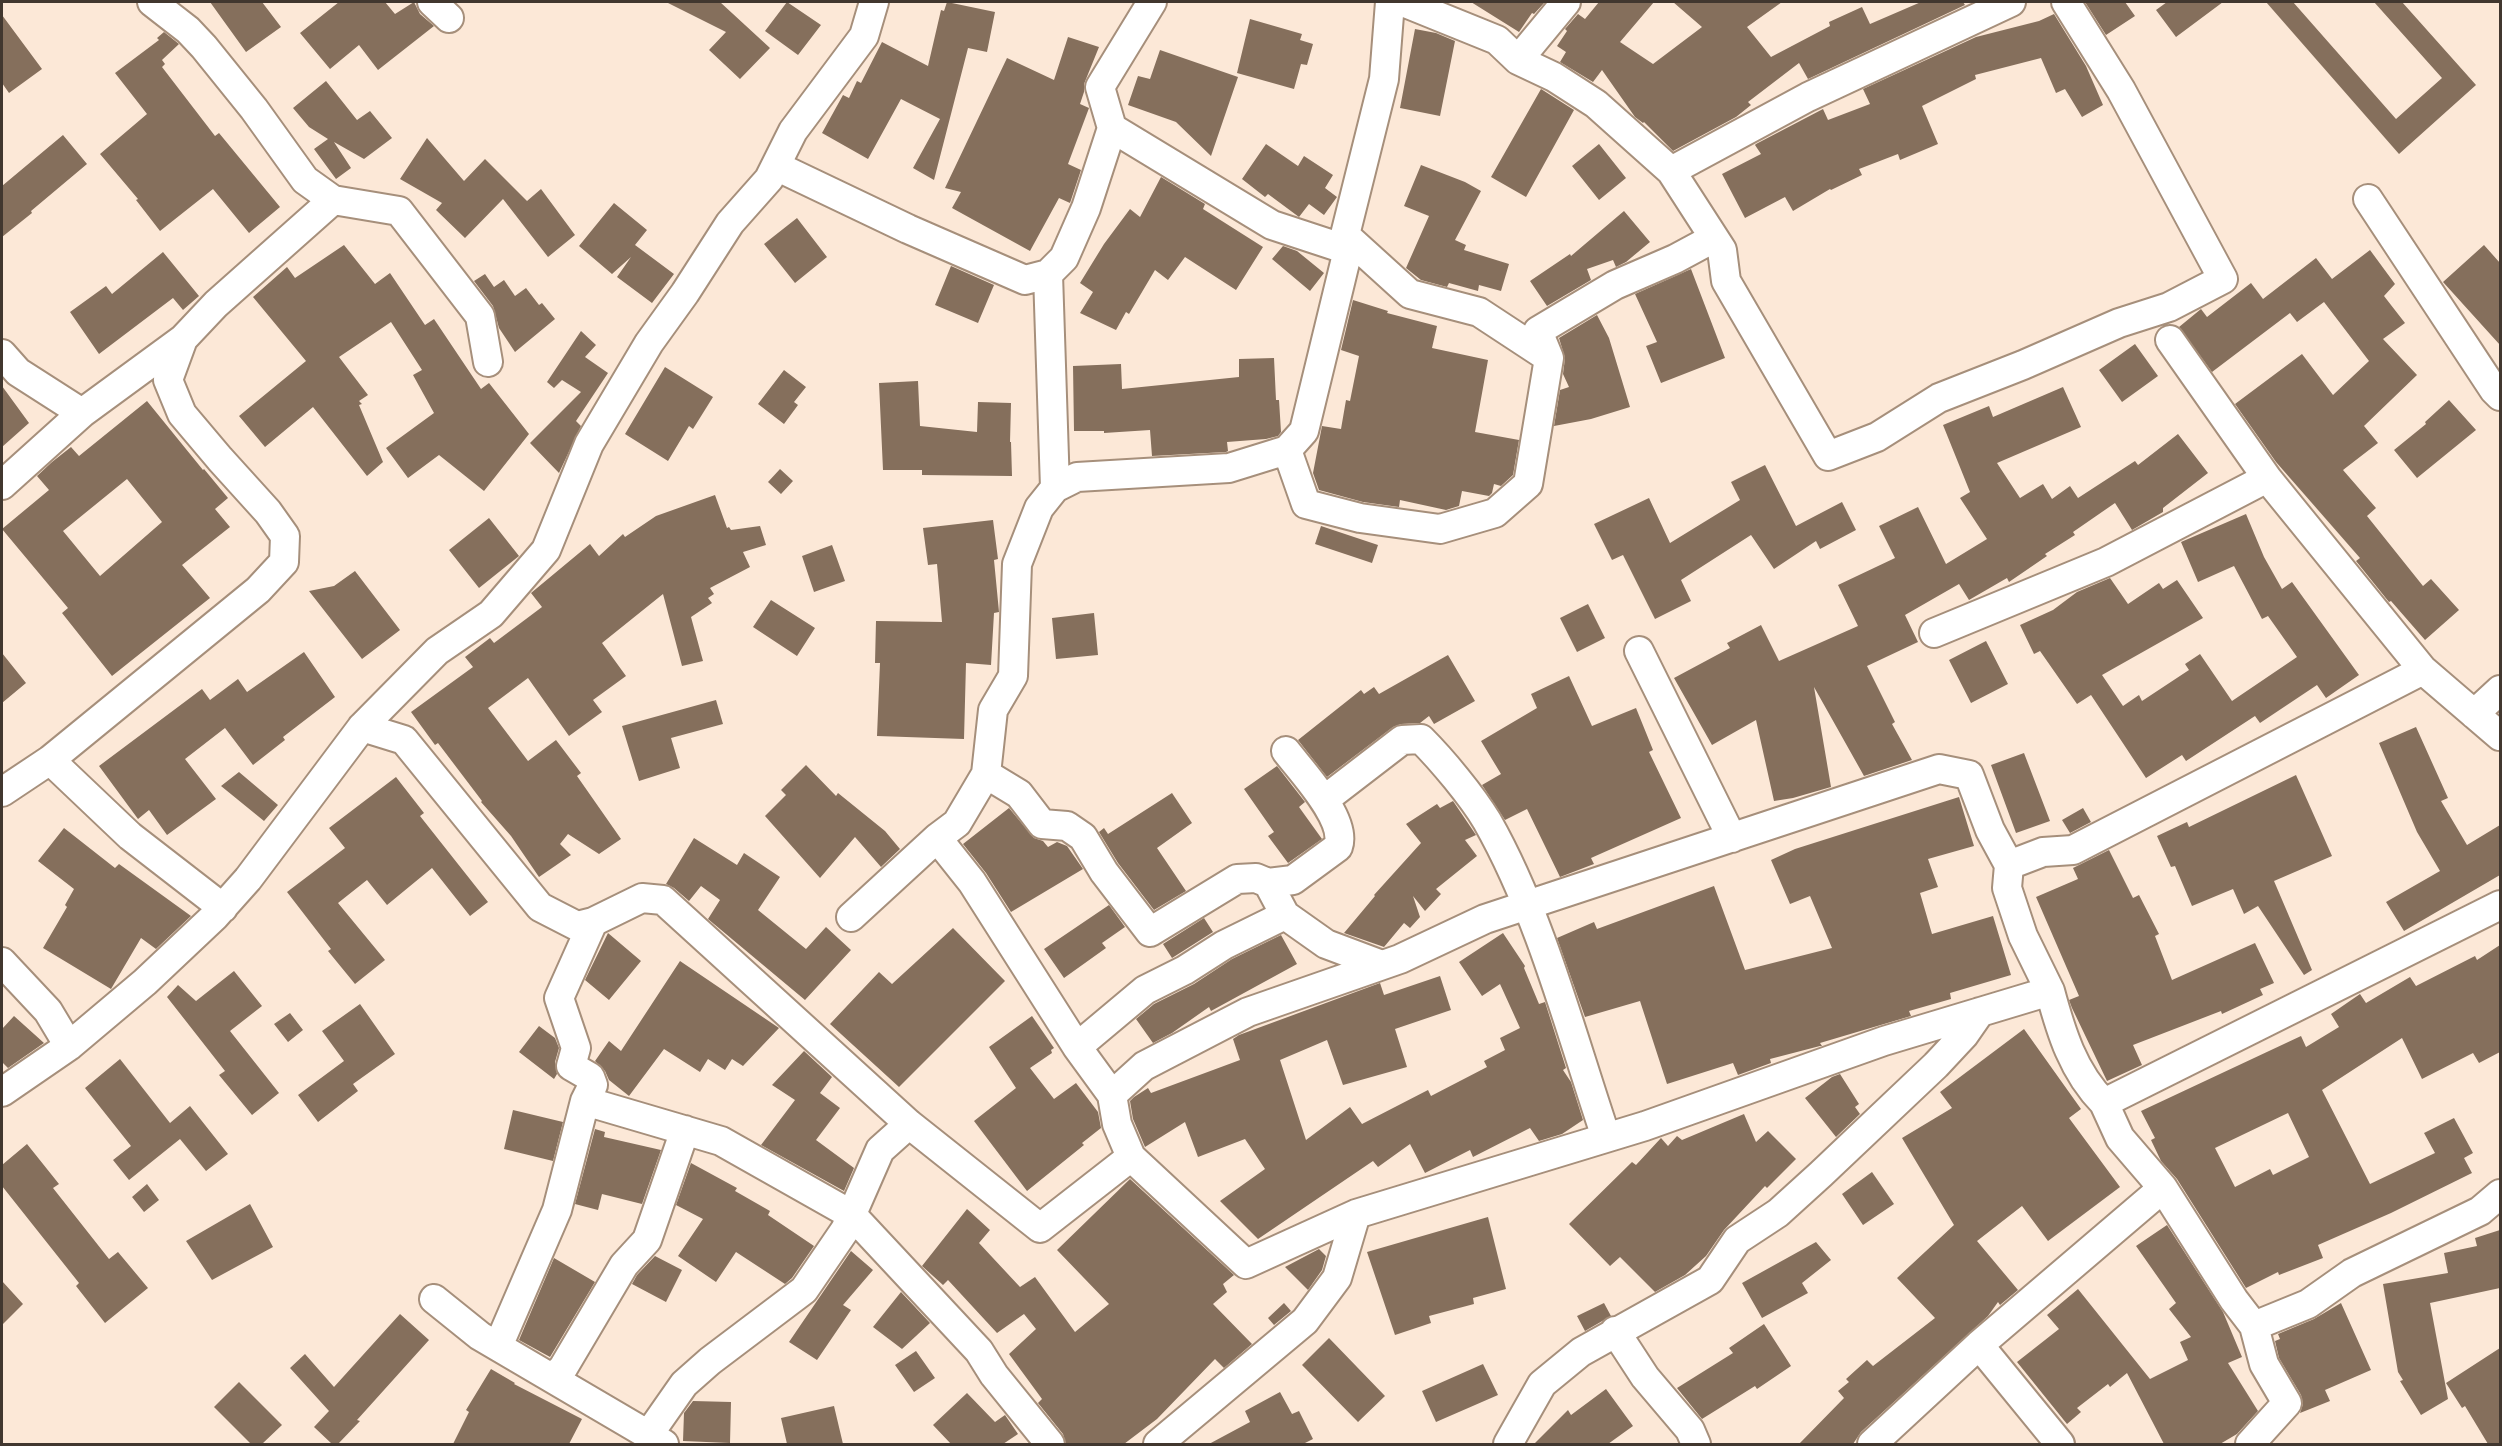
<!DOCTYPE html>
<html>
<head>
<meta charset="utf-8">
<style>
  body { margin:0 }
  #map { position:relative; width:2502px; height:1446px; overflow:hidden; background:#fce8d7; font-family:"Alegreya Sans",sans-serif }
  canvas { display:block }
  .frame { position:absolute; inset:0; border:3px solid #41372f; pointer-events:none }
</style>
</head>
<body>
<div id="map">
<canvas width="2502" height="1446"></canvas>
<div class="frame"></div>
</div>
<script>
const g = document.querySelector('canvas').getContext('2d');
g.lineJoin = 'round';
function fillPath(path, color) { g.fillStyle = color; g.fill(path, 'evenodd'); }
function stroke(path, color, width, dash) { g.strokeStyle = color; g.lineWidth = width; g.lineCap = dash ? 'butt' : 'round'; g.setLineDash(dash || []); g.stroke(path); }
fillPath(new Path2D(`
  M210 2H262L281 27 246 52Z
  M339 2H385L395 14 414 2 420 14 434 26 378 70 359 45 330 69 300 33Z
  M666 2H720L770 48 740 79 709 50 726 32Z
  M787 2 821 25 798 55 765 31Z
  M947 2 995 12 987 52 968 48 934 180 913 168 940 119 901 99 868 159 822 133 843 95 849 98 857 81 861 83 882 42 928 66 941 10 944 11Z
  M1471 2H1545L1534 14 1532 13 1519 32Z
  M1599 2H1654L1620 42 1653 64 1702 27 1673 2H1782L1747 27 1771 57 1830 26 1829 22 1862 7 1870 24 1921 2H1963L1965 5 1808 79 1799 63 1748 102 1751 105 1736 117 1673 151 1644 122 1643 123 1635 117 1602 70 1593 82 1560 62 1566 52 1557 46 1567 31 1565 29 1578 14 1585 19Z
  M2085 2H2125L2135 16 2106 35Z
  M2167 2H2223L2176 37 2156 10Z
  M2266 2H2293L2396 119 2442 78 2374 2H2402L2476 85 2399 154Z
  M2054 14 2086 66 2103 105 2082 117 2065 89 2056 93 2041 58 1975 75 1976 79 1922 106 1938 144 1900 160 1898 154 1859 169 1862 175 1831 190 1830 189 1793 211 1785 197 1745 218 1722 174 1761 154 1755 145 1756 144 1823 109 1828 120 1870 104 1863 89 1976 37 2039 21Z
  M2 15 42 69 9 93 2 83Z
  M1250 19 1302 34 1300 40 1313 44 1307 65 1301 64 1294 89 1237 73Z
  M1415 29 1436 33 1455 41 1440 116 1400 108Z
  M164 32 179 44 162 60 165 64 162 67 215 136 219 133 280 207 249 233 213 189 160 231 136 200 138 199 100 154 147 114 115 73 159 40 157 38Z
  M1068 37 1099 47 1084 84V92L1080 104 1089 108 1068 164 1081 170 1070 203 1059 198 1030 251 952 208 961 192 945 188 1007 58 1054 80Z
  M1160 50 1238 77 1211 156 1176 122 1128 105 1138 76 1150 79Z
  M326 81 357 120 370 111 392 138 364 159 334 142 351 168 336 179 314 149 328 139 309 127 293 108Z
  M1541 89 1574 110 1526 197 1491 177Z
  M63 135 87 164 31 211 32 213 2 237V186Z
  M427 138 464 181 485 159 527 201 541 189 575 235 548 257 503 199 465 238 436 210 442 203 400 179Z
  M1266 144 1298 166 1304 156 1333 175 1325 188 1337 197 1324 215 1309 204 1299 217 1268 194 1265 197 1242 179Z
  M1599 144 1626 178 1599 200 1572 166Z
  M1421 165 1465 182 1481 191 1455 240 1466 245 1464 250 1509 264 1501 291 1479 285 1478 291 1449 283 1447 287 1421 280 1406 268 1429 216 1404 206Z
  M1161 177 1205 204 1203 209 1263 247 1236 290 1185 257 1168 280 1155 270 1129 314 1126 312 1116 330 1080 313 1093 292 1080 283 1104 244 1130 209 1140 217Z
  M614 203 647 230 635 245 674 274 652 303 617 277 631 257 612 274 579 246Z
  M1624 211 1650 242 1626 262 1616 267 1613 260 1587 269 1591 280 1547 306 1530 281 1570 254 1571 256Z
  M797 218 827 257 795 283 764 244Z
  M344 245 375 284 390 273 425 325 434 319 481 389 489 383 529 434 484 491 439 455 408 478 386 448 434 413 413 375 422 370 391 322 339 357 368 395 359 401 362 404 359 405 383 462 367 476 313 407 265 447 239 416 306 361 253 297 287 267 295 278Z
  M2484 245 2500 263V345L2443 282Z
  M1283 246 1297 251 1324 273 1310 291 1272 259Z
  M2370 250 2395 284 2384 296 2405 323 2383 339 2417 375 2364 426 2378 443 2343 470 2376 508 2367 516 2423 586 2431 579 2459 610 2425 640 2391 601 2389 602 2356 561 2360 558 2276 462 2235 404 2302 354 2333 395 2369 361 2324 302 2297 322 2290 313 2212 372 2179 327 2201 309 2207 317 2251 283 2263 299 2316 258 2332 279Z
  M163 252 199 296 183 310 173 298 99 354 70 312 106 286 112 294Z
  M951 266 994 285 978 323 935 305Z
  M1691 269 1725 358 1661 383 1646 346 1657 342 1635 294Z
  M485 274 494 287 504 280 515 296 526 288 539 305 542 303 555 319 515 352 499 328 493 306 474 281Z
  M1353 300 1388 311 1387 313 1437 326 1432 348 1488 360 1475 432 1519 440 1513 475 1501 486 1494 484 1492 493 1489 496 1462 491 1459 506 1446 510 1400 500 1399 507 1363 502 1319 490 1313 473 1322 426 1341 429 1346 400 1350 401 1359 356 1341 350Z
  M1597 315 1609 338 1630 407 1591 419 1554 426 1560 390 1569 387 1563 374 1565 358 1559 338Z
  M581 331 596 345 585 357 608 373 576 421 581 426 559 473 530 443 581 392 562 380 554 388 547 382Z
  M2135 344 2158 376 2122 402 2099 370Z
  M1274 358 1276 400H1279L1281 432 1278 436 1266 439 1227 442 1228 451 1226 452 1152 456 1150 430 1104 433V431H1074L1073 366 1121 364 1122 389 1239 377V359Z
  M665 367 713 397 693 429 689 426 668 461 625 434Z
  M784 370 806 387 794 402 798 405 784 424 758 404Z
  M918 381 920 426 977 432 978 402 1011 403 1010 442H1011L1012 476 922 475V470H883L879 383Z
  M2 386 29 423 2 447Z
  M2063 387 2081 427 1997 463 2020 498 2043 484 2052 499 2070 486 2078 498 2135 461 2138 465 2178 434 2208 473 2163 508V512L2132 530 2115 503 2073 532 2075 535 2045 554 2047 556 2009 582 2007 578 1969 600 1959 584 1905 615 1918 642 1867 666 1895 722 1892 724 1912 760 1864 776 1814 687 1831 787 1793 798 1774 801 1756 720 1712 745 1674 678 1730 648 1727 643 1761 625 1779 661 1858 626 1838 585 1895 558 1879 526 1918 507 1946 564 1987 539 1960 498 1970 492 1943 425 1989 406 1993 417Z
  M2449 400 2476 430 2417 478 2394 450 2426 424 2425 422Z
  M147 401 203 470 204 469 228 498 215 509 230 527 182 565 210 598 112 676 62 613 68 608 2 529 49 490 37 476 52 462 71 447 79 456ZM127 479 162 522 100 576 63 531Z
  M1765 465 1796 526 1842 502 1856 530 1820 549 1816 541 1774 569 1751 535 1681 580 1691 601 1655 619 1623 555 1612 560 1594 524 1649 498 1670 543 1740 500 1731 482Z
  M780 469 793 481 781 494 768 482Z
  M715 495 727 528 729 527 731 530 760 526 766 545 743 552 750 567 710 588 714 594 708 598 712 603 691 617 703 661 682 666 663 594 602 643 626 676 593 700 602 712 569 736 528 678 488 708 528 761 556 740 581 773 577 776 621 839 599 854 568 834 560 844 571 855 539 877 511 836 481 802 482 801 438 743 435 745 411 712 473 667 465 657 490 638 494 643 542 607 531 593 590 544 599 556 623 534 625 537 656 516Z
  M2246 514 2264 557 2282 589 2292 582 2359 675 2326 698 2317 685 2260 723 2255 716 2186 761 2182 755 2146 778 2091 695 2077 704 2040 651 2034 654 2020 625 2053 610 2077 592 2110 578 2128 604 2159 583 2163 589 2177 580 2203 618 2102 675 2123 706 2139 695 2142 701 2189 670 2185 664 2200 654 2232 701 2297 657 2268 616 2262 619 2234 566 2198 582 2181 542Z
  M489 518 519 556 479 588 449 550Z
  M993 520 998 559 994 560 999 612 994 613 991 665 966 663 964 739 877 736 880 663H875L876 621 942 622 937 564 928 565 923 528Z
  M1321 526 1378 545 1372 563 1315 544Z
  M832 545 845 581 814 592 802 556Z
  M355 571 400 630 362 659 309 591 334 586Z
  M771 600 815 628 797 656 753 627Z
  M1588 604 1605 638 1577 652 1560 618Z
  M1094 613 1098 655 1056 659 1052 618Z
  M1986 641 2008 684 1971 703 1949 660Z
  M304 652 335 697 283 737 285 740 253 765 225 728 185 759 216 799 167 835 149 810 138 819 99 766 202 689 210 700 238 679 247 692Z
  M2 653 26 683 2 703Z
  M1448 655 1475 701 1434 724 1429 716 1420 723 1401 724 1393 727 1327 777 1298 740 1361 690 1364 694 1374 687 1379 694Z
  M1569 676 1592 726 1636 708 1653 750 1649 752 1681 818 1591 858 1594 864 1560 877 1527 809 1505 820 1482 785 1501 774 1481 741 1537 708 1531 694Z
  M716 700 723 724 671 738 680 768 639 781 622 726Z
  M2416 727 2448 798 2441 801 2467 845 2500 825V875L2404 931 2386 902 2440 871 2417 832 2379 743Z
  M2024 753 2050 821 2016 833 1991 765Z
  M806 765 836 796 838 793 885 831 900 849 881 867 855 837 820 878 765 816 786 795 781 790Z
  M1277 766 1305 802 1299 807 1322 839 1288 863 1268 836 1274 832 1244 789Z
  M239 772 278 805 264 821 221 786Z
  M2296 775 2332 856 2274 881 2312 970 2304 975 2258 906 2244 914 2233 889 2192 906 2175 866 2171 867 2157 836 2187 822 2189 827Z
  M396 777 424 813 420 816 488 902 470 916 432 868 387 905 367 880 338 903 385 960 355 984 328 951 331 949 287 892 345 848 329 828Z
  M1172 793 1192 823 1157 848 1186 891 1154 910 1118 863 1099 832 1104 828 1108 834Z
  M1959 797 1974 846 1928 859 1938 887 1920 893 1932 934 1993 916 2011 975 1950 993 1951 999 1909 1011 1911 1016 1820 1043 1822 1046H1820L1770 1059 1771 1063 1738 1075 1733 1063 1667 1084 1640 1001 1585 1017 1557 938 1594 922 1597 929 1714 886 1745 970 1832 948 1810 896 1790 904 1771 860 1795 849Z
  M1453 801 1476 835 1465 840 1477 856 1436 889 1441 894 1425 911 1413 896 1420 917 1410 928 1404 923 1384 947 1344 933 1375 896 1374 895 1421 843 1406 824 1437 804 1440 808Z
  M1009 808 1034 838 1043 841 1048 847 1057 842 1067 846 1083 869 1011 912 986 873 963 844Z
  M2083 808 2091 822 2070 833 2062 820Z
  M64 828 115 868 119 864 191 916 156 949 141 938 111 989 43 948 67 907 65 905 74 889 38 861Z
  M694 838 737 865 744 853 780 877 758 910 806 949 826 927 851 950 805 1000 708 919 720 900 701 886 689 901 674 888 666 884Z
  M2109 850 2133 898 2139 895 2159 934 2155 936 2172 980 2255 943 2274 983 2260 989 2263 995 2222 1014 2221 1011 2133 1045 2142 1065 2107 1081 2072 1008 2069 1000 2079 996 2036 897 2078 879 2073 868Z
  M1109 905 1125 927 1102 943 1106 948 1064 978 1044 949Z
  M1204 918 1213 932 1172 958 1163 944Z
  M953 928 1005 981 899 1087 830 1024 879 972 892 984Z
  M608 933 641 961 609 1000 585 980Z
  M1503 933 1525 966 1524 968 1539 1004 1545 1002 1566 1068 1563 1070 1571 1082 1583 1120 1562 1134 1539 1141 1530 1128 1473 1157 1470 1150 1425 1173 1410 1144 1378 1167 1373 1161 1258 1239 1220 1201 1265 1169 1245 1139 1198 1157 1185 1122 1145 1147 1133 1119 1130 1101 1134 1097 1148 1088 1151 1093 1240 1060 1233 1039 1239 1035 1380 983 1384 995 1440 976 1451 1010 1395 1029 1407 1067 1343 1085 1327 1040 1280 1060 1306 1140 1350 1107 1362 1124 1428 1090 1431 1096 1487 1067 1484 1061 1505 1050 1500 1038 1520 1028 1500 984 1482 996 1459 962Z
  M1281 935 1297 964 1211 1011 1209 1007 1172 1033 1153 1043 1136 1019 1154 1004 1194 984 1232 959Z
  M2500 945V1052L2479 1063 2473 1053 2422 1079 2402 1038 2322 1090 2370 1184 2435 1153 2424 1133 2454 1118 2473 1153 2464 1158 2472 1173 2391 1213 2318 1245 2323 1258 2279 1275 2278 1272 2246 1288 2177 1179 2161 1161 2151 1140 2155 1138 2141 1111 2301 1036 2306 1047 2339 1027 2331 1014 2360 994 2366 1003 2410 977 2416 986 2475 956 2477 960ZM2288 1113 2309 1157 2273 1175 2270 1169 2235 1187 2215 1148Z
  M680 961 779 1028 743 1066 732 1059 725 1070 708 1059 700 1072 664 1049 629 1096 609 1080 605 1071 595 1061 609 1041 621 1051Z
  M234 971 262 1006 230 1031 279 1093 252 1115 219 1075 225 1071 167 997 178 985 196 1001Z
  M360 1004 395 1054 353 1084 358 1091 318 1122 298 1095 344 1061 322 1031Z
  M290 1013 303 1030 288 1042 274 1024Z
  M14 1016 44 1043 8 1068 2 1062V1029Z
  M1032 1016 1054 1048 1051 1050 1052 1053 1030 1068 1054 1099 1076 1083 1098 1112 1101 1128 1082 1143 1084 1145 1027 1191 974 1121 1016 1088 989 1047Z
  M539 1026 555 1038 559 1048 555 1062 557 1074 554 1079 519 1052Z
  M2024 1029 2081 1109 2069 1118 2120 1187 2048 1241 2022 1206 1977 1241 2018 1290 2000 1305 1998 1302 1988 1316 1861 1432 1853 1444H1799L1844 1398 1838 1391 1849 1382 1846 1379 1867 1360 1873 1366 1935 1318 1897 1278 1954 1225 1902 1138 1952 1108 1940 1092Z
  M804 1051 832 1077 820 1093 840 1108 816 1140 854 1168 844 1191 761 1145 795 1100 772 1085Z
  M120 1059 170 1123 190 1106 228 1154 206 1171 180 1139 129 1180 113 1160 131 1146 85 1088Z
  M1840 1074 1859 1104 1855 1107 1860 1114 1836 1137 1805 1098 1832 1077Z
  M513 1110 563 1122 553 1161 504 1149Z
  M1744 1114 1756 1142 1768 1131 1796 1159 1767 1188 1765 1186 1724 1230 1706 1256 1685 1275 1655 1292 1620 1257 1610 1266 1569 1224 1632 1162 1636 1165 1661 1138 1668 1146 1677 1136 1682 1140Z
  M595 1129 605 1132 604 1137 661 1150 642 1204 602 1194 598 1210 575 1204Z
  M27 1144 59 1184 53 1188 109 1259 118 1252 148 1288 105 1323 76 1286 79 1283 2 1186V1165Z
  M691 1163 737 1188 735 1191 770 1211 768 1215 814 1246 792 1278 785 1284 736 1252 716 1282 678 1256 703 1219 676 1205Z
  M1872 1172 1894 1204 1863 1225 1842 1194Z
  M1130 1179 1234 1275 1223 1284 1227 1292 1213 1304 1252 1344 1224 1368 1215 1359 1157 1419 1124 1444H1066L1063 1434 1038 1403 1042 1399 1009 1354 1036 1329 1024 1314 997 1333 948 1280 943 1285 922 1266 967 1209 990 1230 979 1243 1020 1287 1035 1277 1075 1332 1109 1304 1057 1250Z
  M147 1184 159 1200 144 1212 132 1197Z
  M250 1204 273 1247 212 1280 186 1241Z
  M1488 1217 1506 1289 1473 1298 1474 1304 1429 1316 1431 1323 1395 1335 1367 1252Z
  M2167 1225 2223 1312 2242 1357 2228 1363 2258 1411 2237 1434 2220 1444H2164L2127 1373 2110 1387 2108 1384 2077 1408 2081 1412 2067 1424 2017 1362 2059 1329 2047 1315 2078 1289 2150 1379 2188 1360 2180 1342 2191 1337 2169 1309 2176 1303 2136 1246Z
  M2500 1230V1288L2430 1303 2448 1399 2421 1415 2400 1381 2403 1380 2398 1372 2383 1284 2448 1273 2444 1253 2477 1246 2475 1238Z
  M1816 1242 1831 1260 1802 1283 1808 1293 1762 1318 1742 1283Z
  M1319 1249 1326 1256 1322 1270 1308 1290 1285 1267Z
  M851 1251 873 1270 843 1305 851 1310 817 1360 789 1342Z
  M655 1256 682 1270 666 1302 632 1284 637 1275Z
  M554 1258 595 1282 550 1357 519 1340Z
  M2 1281 23 1304 2 1325Z
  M901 1292 930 1323 902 1349 873 1327Z
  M1284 1303 1291 1311 1274 1325 1268 1318Z
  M1604 1303 1611 1316 1585 1331 1577 1316Z
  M2341 1303 2371 1370 2325 1390 2330 1401 2300 1413 2303 1404 2301 1395 2279 1358 2275 1341 2280 1339 2278 1334 2314 1319Z
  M400 1314 429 1340 357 1420 360 1421 338 1444H332L314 1427 329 1411 290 1368 305 1354 334 1387Z
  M1764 1324 1791 1366 1757 1389 1755 1386 1702 1419 1677 1388 1733 1353 1729 1348Z
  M1329 1338 1385 1396 1358 1422 1302 1365Z
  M2500 1348V1444H2488L2465 1406 2462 1408 2446 1383Z
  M916 1351 935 1378 914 1392 895 1365Z
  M1483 1364 1498 1395 1436 1422 1422 1391Z
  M491 1369 515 1383 514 1384 582 1419 569 1444H453L469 1412 466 1410Z
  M239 1382 282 1425 262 1444H251L214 1407Z
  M1606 1389 1633 1426 1608 1444H1534L1568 1410 1571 1415Z
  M1280 1392 1292 1414 1299 1411 1313 1439 1303 1444H1209L1250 1422 1245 1411Z
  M967 1393 995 1422 1005 1415 1018 1434 1003 1444H951L933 1425Z
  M693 1401 731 1402 730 1443 683 1441 684 1413Z
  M834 1406 843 1444H787L781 1418Z`), '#856f5c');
const street = new Path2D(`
  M152 2 188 30 204 47 254 109 305 180 333 200 399 211 480 316 488 362
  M432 2 449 18
  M1403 2 1497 40 1518 60 1554 77 1596 104 1671 171 1722 250 1726 281 1828 456 1877 437 1939 398 2023 365 2119 323 2169 307 2223 279 2121 90 2066 2
  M1518 60 1566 2
  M1112 128 1272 225 1348 250
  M776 166 908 229 1025 280 1048 274 1064 258 1086 208 1112 128 1100 87 1152 2
  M1671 171 1808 97 2011 2
  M2368 199 2494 390 2500 396
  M1345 235 1410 294 1479 312 1549 358
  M1048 274 1055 488
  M2170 340 2267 478 2423 670 2500 736
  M2 354 18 372 82 413
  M1287 450 1306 504 1360 518 1440 529 1495 513 1528 484 1549 358 1538 331 1615 285 1675 259 1714 238
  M2 485 82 413 183 339 216 304 333 200
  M1934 633 2106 562 2267 478
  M1639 651 1732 838
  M2474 714 2500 690
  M362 727 404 740 540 907 577 926 593 922 642 898 663 900 909 1124 1040 1228 1131 1157
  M50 760 130 836 223 908
  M986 774 1019 794 1042 824 1067 826 1083 837 1104 872 1150 932 1237 879 1256 878 1268 883 1285 915 1326 944 1382 965
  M2 792 50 760 258 590 284 562 285 536 268 512 220 459 182 414 168 380 183 339
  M1324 800 1402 740 1421 739C1442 760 1472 796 1487 821 1541 916 1571 1034 1606 1137
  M937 838 957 823 986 774 993 710 1013 676 1017 564 1039 508 1055 488 1077 477 1229 468 1287 450 1304 431 1348 250 1345 235 1384 79 1390 2
  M1268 883 1293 880 1338 847C1348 820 1302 772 1286 751
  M851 917 937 838 972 882 1077 1047 1112 1095 1117 1124 1131 1157 1246 1264 1356 1214 1645 1126 1884 1041 2050 991 2023 936 2007 888 2009 865
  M2 962 48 1011 69 1046
  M2050 991C2061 1032 2073 1072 2104 1103L2500 905
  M1077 1047 1145 990 1185 970 1224 945 1285 915
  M2 1092 69 1046 145 982 215 916 248 879 362 727 437 651 491 614 546 550 589 444 649 343 685 293 730 223 769 179 793 131 864 36 874 2
  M1112 1095 1144 1066 1248 1012 1400 959 1485 919 1939 769 1969 775 1990 830 2009 865 2043 852 2073 850 2423 670
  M585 1101 721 1141 852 1215 979 1351 994 1375 1050 1444
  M2163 1188 2234 1300 2254 1326 2264 1364 2287 1403 2250 1444
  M434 1299 480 1336 664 1444
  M2254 1326 2308 1304 2352 1273 2480 1211 2500 1194
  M1615 1331 1645 1377 1690 1430 1696 1444
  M496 1345 503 1335 557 1210 585 1101 593 1085 590 1077 571 1066 576 1048 559 998 593 922
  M1979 1345 2060 1444
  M552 1378 563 1368 624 1265 647 1240 685 1130
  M649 1434 684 1384 710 1361 804 1290 845 1230 880 1150 909 1124
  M1158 1444 1305 1321 1337 1278 1356 1214
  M1508 1444 1542 1384 1581 1352 1710 1280 1737 1240 1778 1213 1821 1174 1936 1065 1964 1035 1980 1012
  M1872 1444 1979 1345 2163 1188 2120 1138 2104 1103`);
stroke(street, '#a68f7b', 32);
stroke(street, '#fff', 28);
</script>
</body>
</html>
